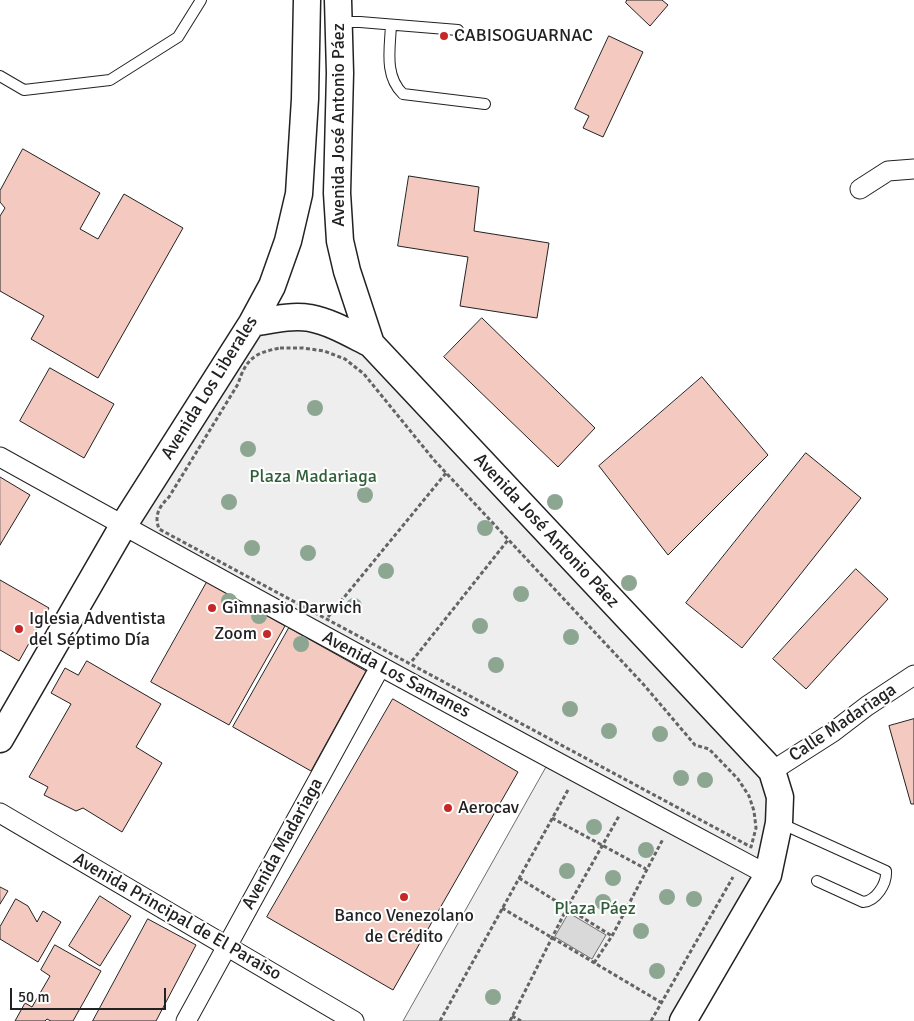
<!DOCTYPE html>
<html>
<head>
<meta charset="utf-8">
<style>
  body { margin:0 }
  #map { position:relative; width:914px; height:1021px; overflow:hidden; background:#fff; font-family:Signika,sans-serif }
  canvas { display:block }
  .scale { position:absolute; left:10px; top:988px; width:156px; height:22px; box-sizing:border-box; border:2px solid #222; border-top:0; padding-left:6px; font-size:15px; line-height:18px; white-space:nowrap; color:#222; -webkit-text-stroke:4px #fff; paint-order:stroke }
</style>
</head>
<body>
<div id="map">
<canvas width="914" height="1021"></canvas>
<div class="scale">50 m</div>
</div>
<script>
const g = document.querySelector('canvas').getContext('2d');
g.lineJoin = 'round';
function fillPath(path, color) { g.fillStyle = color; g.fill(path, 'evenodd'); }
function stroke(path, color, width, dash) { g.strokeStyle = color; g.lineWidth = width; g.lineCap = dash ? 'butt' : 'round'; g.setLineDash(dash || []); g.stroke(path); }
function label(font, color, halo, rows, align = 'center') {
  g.font = font + ' Signika,sans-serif'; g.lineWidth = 4; g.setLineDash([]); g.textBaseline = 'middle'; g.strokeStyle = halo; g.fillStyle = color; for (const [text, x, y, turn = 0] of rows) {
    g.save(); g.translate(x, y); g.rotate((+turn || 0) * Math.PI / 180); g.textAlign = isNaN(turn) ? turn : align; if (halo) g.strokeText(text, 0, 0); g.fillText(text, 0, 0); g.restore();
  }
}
const green = new Path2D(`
  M310 318 371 344 772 771 779 823 683 1021H403L551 758 123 526 252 323Z`);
fillPath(green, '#eee');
stroke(green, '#6f6f6f', 1);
const water = new Path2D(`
  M569 913 606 935 592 959 555 937Z`);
fillPath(water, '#d9d9d9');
stroke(water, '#6f6f6f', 1);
const building = new Path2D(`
  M627 0H662L668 5 650 26 626 3Z
  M609 36 643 52 603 137 583 128 589 116 575 109Z
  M23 149 100 193 80 229 98 239 124 194 183 228 98 378 31 339 44 316 0 291V216L5 208 0 202V191Z
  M409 176 479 187 474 231 549 243 537 318 460 306 468 257 398 246Z
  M482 318 595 428 558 467 444 357Z
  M50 368 114 404 84 458 20 421Z
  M702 377 768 455 668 555 599 466Z
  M806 453 861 498 742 648 686 603Z
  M0 477 30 495 0 545Z
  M856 569 888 599 806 689 773 659Z
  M0 580 49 608 19 661 0 650Z
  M207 582 285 626 229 725 151 682Z
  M289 628 366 671 311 771 233 727Z
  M87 661 161 704 136 747 162 763 122 832 83 808 76 811 44 795 48 787 29 777 71 704 51 693 65 668 78 675Z
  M393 699 518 772 393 990 267 917Z
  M914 719V804H911L889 726Z
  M0 887 8 891 0 904Z
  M100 896 131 916 100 966 69 946Z
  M16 899 28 906 37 922 43 911 61 922 38 962 0 939V927Z
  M148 919 196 945 156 1021H93Z
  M55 945 101 971 73 1021H51L47 1019 45 1021H15L25 1003 32 1007 50 976 41 970Z`);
fillPath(building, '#f3c9c0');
stroke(building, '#222', 1);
const service = new Path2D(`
  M340 22H360L458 30
  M391 25C390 48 384 76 403 94L485 104
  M0 76 24 90 110 80 178 37 201 0
  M780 823 886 871C887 884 876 901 863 902L817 881`);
const minor = new Path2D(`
  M860 189 888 171 914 169
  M0 457C255 599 511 738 768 875
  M772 771 833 732 867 706 914 675
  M0 813 354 1021
  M186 1021 380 667`);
const secondary = new Path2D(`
  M338 0 340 73 337 193 340 241 347 271 371 344 772 771 780 797 779 823 768 875 683 1021
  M252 323C271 320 291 315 310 318 331 322 351 334 371 344
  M0 739 123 526 252 323 272 286 288 241 299 194 305 99 307 0`);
stroke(service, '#222', 12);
stroke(minor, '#222', 21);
stroke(secondary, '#222', 29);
stroke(new Path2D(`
  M280 348H303L324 351 345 359 364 374 434 460 644 685 695 745 709 749 738 779 749 796 754 811 756 828 751 847 159 529C154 515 159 507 169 497L238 384C246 359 254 353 280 348Z
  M328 617 446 473
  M412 661 508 540
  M552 818 646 869
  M519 878 612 936
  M502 908 662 1003
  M594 963 612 936 663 839
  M512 1016 521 1021
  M440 1021 568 790
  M510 1021 567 908 619 816
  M651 1021 733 877`), '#646464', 3, [4, 2.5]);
stroke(service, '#fff', 10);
stroke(minor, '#fff', 19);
stroke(secondary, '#fff', 26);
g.fillStyle = '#8da692';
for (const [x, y] of [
  [315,408],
  [248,449],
  [365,495],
  [229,502],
  [555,502],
  [485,528],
  [252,548],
  [308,553],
  [386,571],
  [629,583],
  [521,594],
  [229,601],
  [354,606],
  [259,616],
  [480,626],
  [571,637],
  [301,644],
  [496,665],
  [570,709],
  [609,731],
  [660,734],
  [681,778],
  [705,780],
  [594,827],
  [646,850],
  [567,871],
  [613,878],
  [667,897],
  [694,899],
  [603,902],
  [641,931],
  [657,971],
  [493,997]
]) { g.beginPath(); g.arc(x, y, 8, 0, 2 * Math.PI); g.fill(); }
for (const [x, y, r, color] of [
  [444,36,5,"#c62828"],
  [212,608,5,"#c62828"],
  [19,629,5,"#c62828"],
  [267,634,5,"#c62828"],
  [448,808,5,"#c62828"],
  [404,897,5,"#c62828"]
]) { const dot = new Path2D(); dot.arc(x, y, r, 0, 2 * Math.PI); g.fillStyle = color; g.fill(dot); stroke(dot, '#fff', 2); }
label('18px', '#222', '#fff', [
  ["CABISOGUARNAC",454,36],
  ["Gimnasio Darwich",222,608],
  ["Iglesia Adventista",29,619],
  ["del Séptimo Día",29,640],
  ["Zoom",257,634,"right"],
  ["Aerocav",458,808],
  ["Banco Venezolano",404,916,"center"],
  ["de Crédito",404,937,"center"]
], 'left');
label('18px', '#222', '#fff', [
  ["Avenida José Antonio Páez",339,125,-90],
  ["Avenida Los Liberales",210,388,-58],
  ["Avenida José Antonio Páez",546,531,47],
  ["Avenida Los Samanes",396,675,28],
  ["Calle Madariaga",843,723,-34],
  ["Avenida Madariaga",283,844,-61],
  ["Avenida Principal de El Paraiso",177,917,30]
]);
label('18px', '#2f5e38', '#fff', [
  ["Plaza Madariaga",313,477],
  ["Plaza Páez",595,909]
]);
</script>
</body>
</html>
